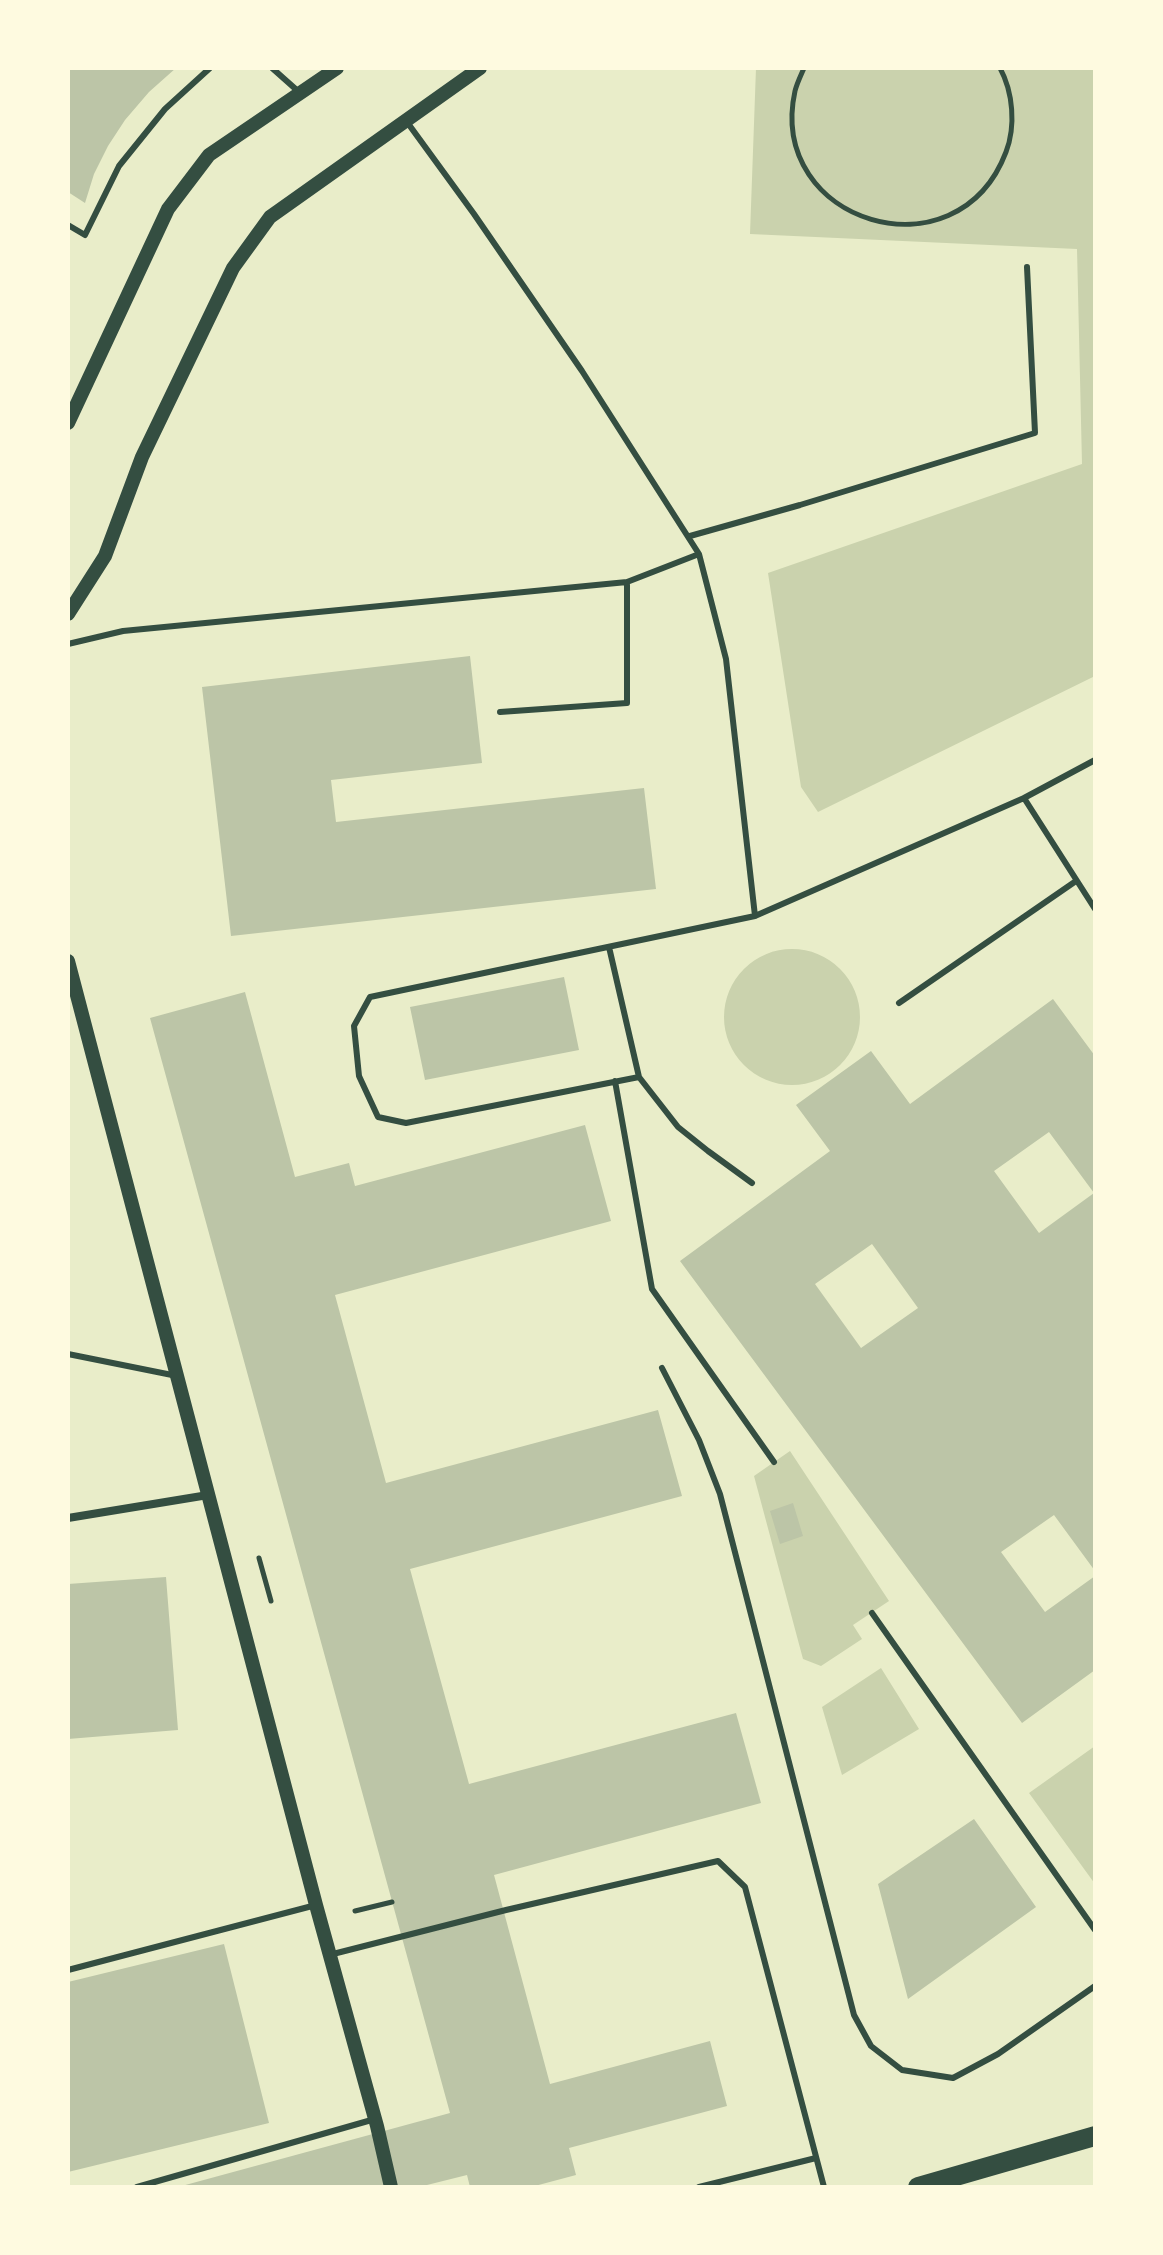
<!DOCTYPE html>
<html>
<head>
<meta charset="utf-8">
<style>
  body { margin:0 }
  #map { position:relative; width:1163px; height:2255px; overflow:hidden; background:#e9edc9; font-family:"Noto Sans",sans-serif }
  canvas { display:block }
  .frame { position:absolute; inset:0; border:70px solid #fefae0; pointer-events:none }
</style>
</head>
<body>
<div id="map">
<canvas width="1163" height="2255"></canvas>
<div class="frame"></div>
</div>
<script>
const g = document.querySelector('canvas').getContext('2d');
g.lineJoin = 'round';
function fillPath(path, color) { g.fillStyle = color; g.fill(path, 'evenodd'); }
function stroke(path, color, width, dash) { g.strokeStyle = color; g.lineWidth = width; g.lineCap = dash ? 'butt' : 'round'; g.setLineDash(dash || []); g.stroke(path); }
fillPath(new Path2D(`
  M756 68H1095V676L818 812 801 787 768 573 1082 464 1077 249 750 234Z
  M724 1017a68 68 0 1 1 136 0a68 68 0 1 1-136 0Z
  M790 1451 889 1601 853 1625 862 1639 821 1666 803 1659 754 1476Z
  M881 1668 919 1729 842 1775 822 1707Z
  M1095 1746V1884L1029 1793Z`), '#cad2ad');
fillPath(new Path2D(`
  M68 68H176L149 92 125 120 108 146 94 174 85 203 68 192Z
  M470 656 482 763 331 780 336 822 644 788 656 889 231 936 202 687Z
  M564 977 579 1050 425 1080 410 1007Z
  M245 992 295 1177 349 1163 355 1186 585 1125 611 1221 335 1295 386 1483 658 1410 682 1496 410 1569 469 1784 736 1713 761 1803 494 1875 550 2084 710 2041 727 2106 569 2148 576 2175 531 2187H470L467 2175 419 2187H178L450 2113 150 1018Z
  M1053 999 1095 1056V1571L1054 1515 1001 1552 1045 1612 1095 1576V1670L1022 1723 680 1261 830 1151 796 1105 871 1051 910 1104ZM1049 1132 1094 1193 1039 1233 994 1171ZM872 1244 918 1308 861 1348 815 1284Z
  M793 1503 803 1536 780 1544 770 1511Z
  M166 1577 178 1730 68 1739V1584Z
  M974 1819 1036 1907 908 1999 878 1884Z
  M224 1944 269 2123 68 2172V1982Z`), '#bcc5a7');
stroke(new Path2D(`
  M804 68C801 75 797 83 795 91 766 223 957 281 1006 152 1016 126 1013 92 1000 68
  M259 1558 271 1601
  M355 1911 392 1902`), '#344e41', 5);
stroke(new Path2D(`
  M272 68 299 92
  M407 122 474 214 582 371 699 554 726 659 755 916
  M68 225 85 235 119 166 165 109 210 68
  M690 536 800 505 1035 433 1027 267
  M68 644 123 631 627 582 699 554
  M500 712 627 703V582
  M1095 760 1024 798 1095 909
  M609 947 639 1077 406 1123 378 1117 359 1076 354 1026 370 997 755 916 1024 798
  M899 1003 1076 881
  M639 1077 678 1127 708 1151 752 1183
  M615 1081 652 1289 774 1462
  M68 1354 177 1376
  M662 1368 699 1440 720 1494 854 2015 871 2046 902 2070 953 2078 998 2054 1095 1986
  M872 1613 1095 1930
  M329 1955 506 1910 718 1861 745 1887 824 2187
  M68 1970 316 1905
  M137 2187 375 2119
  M699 2187 816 2158`), '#344e41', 6);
stroke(new Path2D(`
  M68 1518 208 1495`), '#344e41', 8);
stroke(new Path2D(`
  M68 423 168 209 209 155 337 68
  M68 614 105 556 142 457 233 268 270 217 480 68
  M68 961 316 1905 377 2126 391 2187`), '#344e41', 14);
stroke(new Path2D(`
  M918 2187 1095 2136`), '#344e41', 20);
</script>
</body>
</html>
